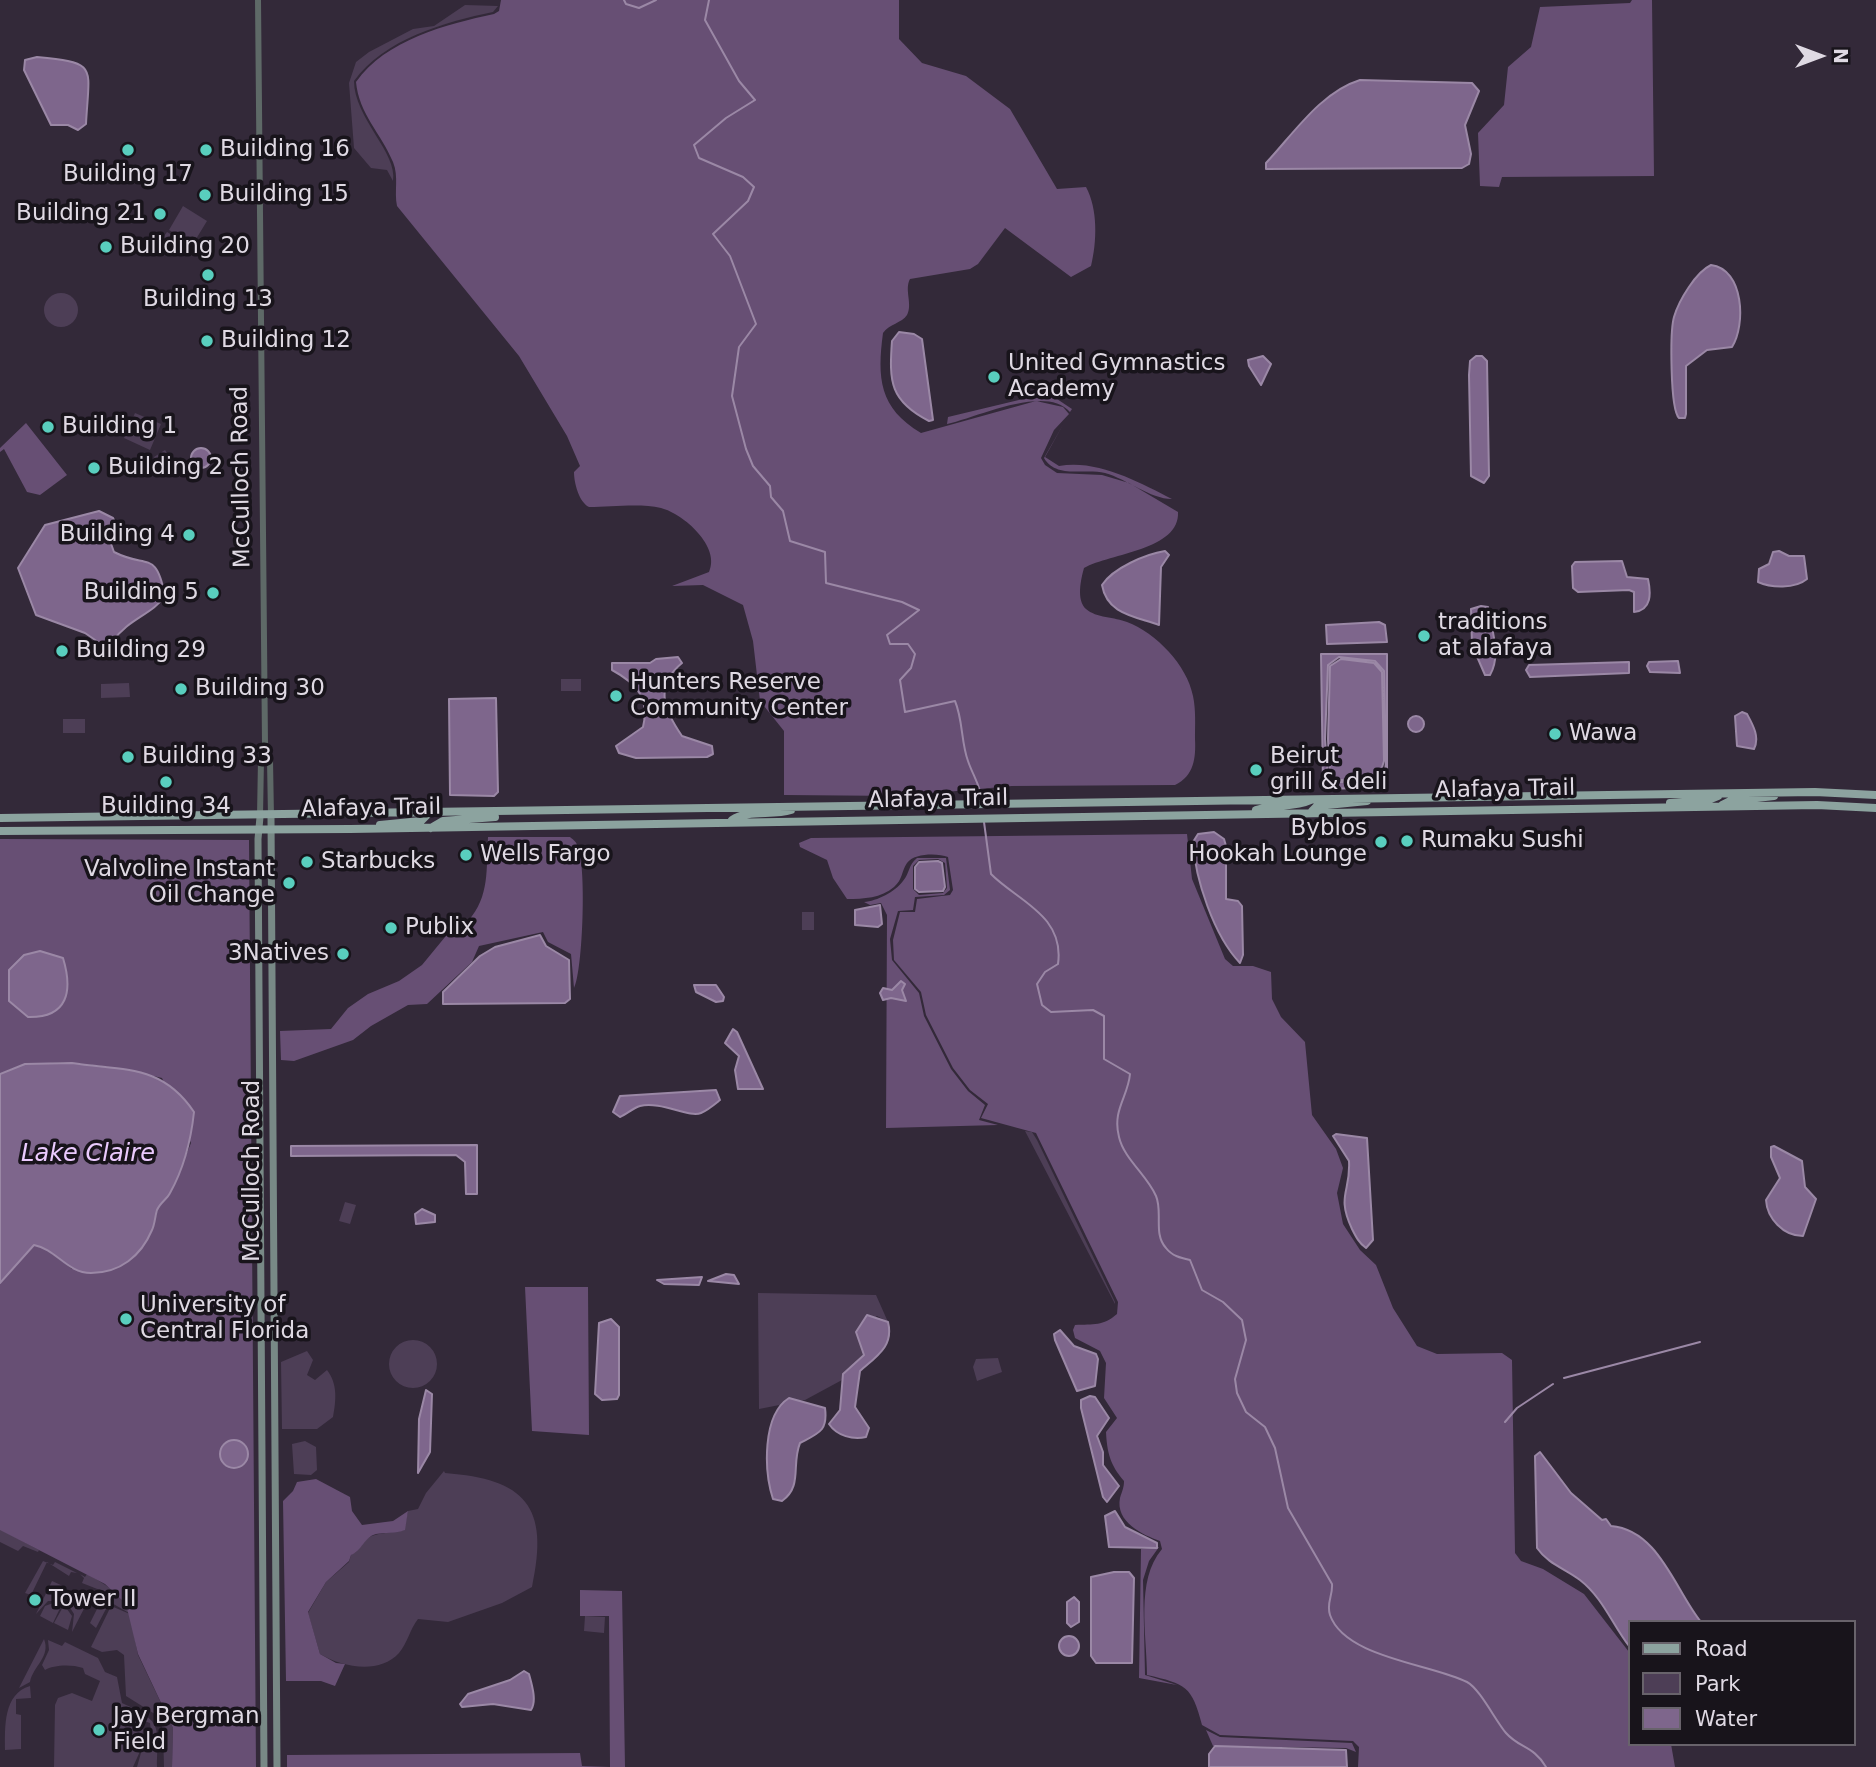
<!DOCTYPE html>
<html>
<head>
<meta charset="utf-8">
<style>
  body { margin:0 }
  #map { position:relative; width:1876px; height:1767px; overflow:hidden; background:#332939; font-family:"DejaVu Sans",sans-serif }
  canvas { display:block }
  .legend { position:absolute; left:1628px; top:1620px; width:228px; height:126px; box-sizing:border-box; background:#18141b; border:2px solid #68636b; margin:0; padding:9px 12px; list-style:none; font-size:21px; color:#dfd9e3 }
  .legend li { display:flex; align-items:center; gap:14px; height:35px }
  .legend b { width:35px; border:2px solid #68636b }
  .north { position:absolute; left:1785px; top:21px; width:70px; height:70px; -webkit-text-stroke:5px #18141b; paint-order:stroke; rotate:90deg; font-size:19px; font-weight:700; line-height:28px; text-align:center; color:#dfd9e3 }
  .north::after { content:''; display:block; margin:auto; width:24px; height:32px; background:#dfd9e3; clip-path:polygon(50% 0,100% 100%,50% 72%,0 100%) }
</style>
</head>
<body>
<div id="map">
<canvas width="1876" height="1767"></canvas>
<ul class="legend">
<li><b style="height:9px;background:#8ca39f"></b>Road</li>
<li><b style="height:19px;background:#4d3e56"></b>Park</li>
<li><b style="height:19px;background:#7e668c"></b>Water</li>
</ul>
<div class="north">N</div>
</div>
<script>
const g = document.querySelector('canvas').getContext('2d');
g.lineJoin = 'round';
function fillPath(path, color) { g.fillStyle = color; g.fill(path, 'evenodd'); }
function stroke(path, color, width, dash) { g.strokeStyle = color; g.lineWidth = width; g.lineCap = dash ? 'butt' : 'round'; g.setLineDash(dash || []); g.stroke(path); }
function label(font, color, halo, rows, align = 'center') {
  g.font = font + ' "DejaVu Sans",sans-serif'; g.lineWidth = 7; g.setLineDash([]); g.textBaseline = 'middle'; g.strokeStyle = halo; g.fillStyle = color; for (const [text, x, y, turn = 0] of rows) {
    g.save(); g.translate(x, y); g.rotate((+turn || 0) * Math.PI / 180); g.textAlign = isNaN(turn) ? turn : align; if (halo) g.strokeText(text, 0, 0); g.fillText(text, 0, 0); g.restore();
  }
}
fillPath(new Path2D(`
  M465 5 498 6 493 12C445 22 384 39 354 81 354 118 398 153 393 181L387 170 371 168 354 148 349 83 356 62 369 52 413 29 434 26Z
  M183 206 207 221 193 244 169 230Z
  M167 232 184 242 178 252 160 242Z
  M44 310a17 17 0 1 1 34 0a17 17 0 1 1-34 0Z
  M135 413 161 424 150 450 124 438Z
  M165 450 175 465 164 472 154 457Z
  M561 679H581V691H561Z
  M129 683 130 697 101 698V684Z
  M63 719H85V733H63Z
  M802 912H814V930H802Z
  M1025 1131 1032 1132 1037 1140 1115 1302V1304Z
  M345 1202 356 1205 350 1224 339 1221Z
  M758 1293 876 1295 888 1322 877 1316 856 1332 864 1355 843 1374 842 1380 805 1400 759 1409Z
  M389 1364a24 24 0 1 1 48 0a24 24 0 1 1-48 0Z
  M307 1351 313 1360 307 1375 315 1380 327 1370C338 1384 336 1401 333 1417L317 1429H282L281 1362Z
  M998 1358 1002 1372 977 1381 973 1367 976 1359Z
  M305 1441 316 1447 317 1470 311 1475 294 1474 292 1444Z
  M444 1471 445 1473C525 1479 550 1506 532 1587L502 1603 448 1622 418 1619C410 1629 407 1644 399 1653 379 1675 342 1667 320 1654L308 1613 326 1582 349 1562 351 1555C360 1551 361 1544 368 1538 377 1532 394 1533 404 1530L408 1511 418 1509 426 1493Z
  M0 1529 39 1550 38 1552 23 1546 18 1551 0 1542Z
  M43 1561 53 1565 55 1562 77 1573 71 1572 69 1576 47 1562 31 1595 25 1593Z
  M87 1574C103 1583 123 1594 129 1613L103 1598 105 1592 82 1583 84 1578 80 1574 85 1577Z
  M52 1581 63 1586 57 1591 62 1601H48L36 1614Z
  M75 1592 89 1599 72 1632 74 1614 67 1603 68 1601 73 1605 78 1599 73 1596Z
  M101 1601 108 1605 96 1628 90 1623Z
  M56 1602 62 1604 53 1623 40 1616 45 1606Z
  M64 1605 72 1616 68 1630 54 1623Z
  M111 1606 130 1614 138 1655 173 1728 172 1767H164L163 1730 158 1716 126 1696 124 1655 117 1650 102 1652 91 1647Z
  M585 1616 605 1617 604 1633 584 1631Z
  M44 1639C51 1657 33 1666 30 1682L19 1688Z
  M48 1640 62 1646 65 1642 98 1658 105 1672 117 1677 122 1703C162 1722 158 1723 157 1767H137L144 1742 152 1741 150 1723 144 1721 141 1749 133 1767H54L55 1705 58 1698 72 1693 92 1701 100 1681 85 1674 83 1668C71 1664 53 1665 45 1670L42 1665 49 1650Z
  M30 1686 31 1698 16 1699V1714L21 1715V1749L5 1750C5 1727 3 1694 30 1686Z`), '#4d3e56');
fillPath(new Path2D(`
  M501 0H899V39L922 63 966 76 1010 109 1057 189 1086 187C1098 209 1097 242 1091 266L1071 277 1005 228 978 264 970 269 910 279C904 290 913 304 907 315 902 323 889 324 883 333 877 378 879 408 921 433L1036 401 1063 407 1069 414 1054 430 1041 458 1045 465 1057 473 1102 475 1129 483 1178 512C1180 550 1111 553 1084 568 1081 579 1076 600 1086 609 1096 618 1115 617 1127 622 1156 633 1187 665 1193 696 1196 710 1195 725 1195 739 1196 758 1194 776 1175 785L1012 786 901 796 784 795V731L760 701 753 641 743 605 703 585 672 586 709 572C721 547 684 514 661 508 640 503 611 507 589 507 579 502 574 483 574 472L580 466 567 436 519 356 397 206C394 191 399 177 393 162 381 133 359 114 356 82 385 40 447 24 494 14L499 11Z
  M1632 0H1652L1654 176 1502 177 1499 187 1480 186 1478 133 1504 105 1508 67 1531 47 1540 7 1630 3Z
  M1048 393 1072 409 1070 412C1046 384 978 417 947 424L948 417Z
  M26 423 67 475 40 495 27 492 4 449 0 452V448Z
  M1064 423 1045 457 1059 466C1097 459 1139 482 1172 499 1150 499 1127 479 1105 473 1085 468 1056 479 1044 458Z
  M1187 834 1192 879 1225 959 1233 966H1253L1271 972 1272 999 1281 1017 1305 1042 1312 1115 1336 1149 1343 1168 1337 1193 1343 1224 1360 1250 1376 1265 1393 1308 1417 1346 1437 1354 1502 1353 1512 1360 1515 1553 1521 1561 1543 1569 1584 1594 1629 1652V1744H1671L1675 1767H1358L1359 1747 1353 1741 1220 1735 1202 1725C1192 1686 1186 1684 1147 1675 1147 1635 1135 1581 1162 1549L1160 1541C1143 1535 1115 1522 1120 1498 1122 1491 1124 1488 1124 1481 1110 1465 1107 1452 1106 1432L1117 1418 1104 1398 1106 1363 1100 1351 1075 1338 1073 1330 1075 1325C1094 1324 1103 1326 1117 1314L1118 1302 1036 1133 981 1118 988 1104 970 1090 953 1068 926 1015 921 992 894 960 893 940 900 912H915L917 899 950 895 953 890 948 857C938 853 914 853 907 863 901 872 903 879 894 887 881 898 864 899 847 899L833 878 827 860 800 847 799 843 811 838Z
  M488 837H570C572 839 576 841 577 845 587 861 583 972 574 988L571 954 548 942 543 932 479 946 472 962 427 1004 408 1005 371 1026 353 1040 294 1061 281 1060 280 1031 331 1029 348 1008 368 994 399 981 422 965 459 920 468 921C490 896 486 869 488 837Z
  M0 839 249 840 256 1767H172L173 1728 138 1654 126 1604 105 1584 0 1530V1283L34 1245 43 1247 72 1269 153 1228 158 1208 170 1194 191 1143 162 1078C119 1067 40 1052 0 1074ZM222 1445 246 1450 221 1460Z
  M917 858H946L950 890 944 895 915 897 913 910 898 911 890 939 892 960 919 993 924 1016 951 1069 968 1091 985 1105 979 1120 998 1125 886 1128 887 915 881 903 870 905 864 902C877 901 895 892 903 881 910 873 908 865 917 858ZM938 859 945 863 947 888 943 893 919 895 913 889V866L919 860Z
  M525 1287H588L589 1435 532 1431Z
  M316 1479 350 1497 352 1511 362 1525 393 1521 408 1511 405 1530C395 1534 386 1532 376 1534 364 1537 362 1551 351 1555L349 1561 326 1582 308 1612 320 1654 336 1663 345 1664 335 1686 321 1681H286L283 1501 293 1491 297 1482Z
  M1159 1547 1149 1561 1143 1580 1145 1675 1177 1685 1139 1678 1141 1549Z
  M580 1590 622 1591 625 1767H287V1755L580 1753 582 1766 610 1767 609 1616H580Z
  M1206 1730 1220 1737 1352 1743 1356 1752 1346 1748 1213 1746Z`), '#674f74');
const water = new Path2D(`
  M37 57C99 63 89 65 86 124L78 130 68 125H51L24 70 25 60Z
  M1360 80 1472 83 1479 91 1465 125 1471 154 1469 164 1462 168 1266 169V163C1294 133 1321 92 1360 80Z
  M1711 265C1744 269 1746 325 1732 347L1707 350 1686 366V414L1685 418H1679C1670 409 1670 331 1674 317 1679 300 1696 272 1711 265Z
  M899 332 914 334 922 339 933 420 929 421C890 401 889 382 892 341Z
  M1263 356 1271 364 1261 385 1249 366 1248 360Z
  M1476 356H1482L1487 361 1489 476 1484 483 1471 476 1469 375 1470 361Z
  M191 458a10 10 0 1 1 20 0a10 10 0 1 1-20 0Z
  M99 511 113 518 118 529 110 541 114 552C147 569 156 549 165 596 152 615 129 618 112 642L101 644 85 633 36 615 18 568 45 525Z
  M1165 551 1169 555 1161 567 1159 625C1134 616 1107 614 1102 585 1113 568 1146 554 1165 551Z
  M1779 551 1789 556H1804L1807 579C1795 589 1771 588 1758 582L1759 569 1769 564 1773 552Z
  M1622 561 1627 577 1648 579C1651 593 1652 610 1634 612V592L1629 590 1578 592 1573 588 1572 566 1575 562Z
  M1481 606 1488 607C1491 629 1502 654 1490 675H1485L1472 645 1471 609Z
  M1379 622 1385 625 1387 642 1327 644 1326 625Z
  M1321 654H1387V787L1327 789 1323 784ZM1339 657 1375 661 1384 671 1386 761 1385 773 1379 782H1339L1328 778 1325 739 1328 665Z
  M678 657 682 663C654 686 664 710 682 736L712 746 713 754 707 757 636 758 619 753 616 746 643 727C650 698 636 683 612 670V663H650L656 659Z
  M1341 659 1374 663 1382 672 1384 761 1378 780H1340L1330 777 1328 739 1330 666Z
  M1678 661 1680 673 1650 672 1647 666 1649 662Z
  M1629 662V673L1530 677 1526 670 1529 665Z
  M496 698 498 792 494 796 450 795 449 699Z
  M1742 712 1747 714C1753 725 1760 737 1754 749L1737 746 1735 716Z
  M1408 724a8 8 0 1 1 16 0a8 8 0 1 1-16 0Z
  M1214 832 1224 839 1226 846V899L1238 901 1242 906 1243 955 1240 963C1214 936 1195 879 1193 842L1198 834Z
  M938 861 942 863 945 887 943 891 919 892 915 889V867L919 862Z
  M880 905 882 924 878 927 855 925V910Z
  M540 935 546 946 569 960 570 999 565 1003 443 1004V992L480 956 495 947Z
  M40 951 63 958C73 991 68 1018 28 1017L9 1001V970L24 955Z
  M901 981 905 984 902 990 906 1001 891 998 883 1000 880 993 883 988 892 990Z
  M694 985H716L724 997 723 1001 716 1002 696 992Z
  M733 1029 737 1032 763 1089H738L735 1070 739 1056 725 1043Z
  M72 1063C124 1071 162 1064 194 1112 191 1140 184 1168 170 1193 167 1199 160 1203 157 1210 155 1216 155 1224 152 1230 141 1256 120 1273 91 1273 67 1273 56 1249 34 1245L0 1283V1074L25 1064Z
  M716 1090 720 1100C715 1104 708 1110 701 1113 689 1118 661 1101 640 1106 633 1108 627 1114 620 1117L613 1112 620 1096Z
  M1336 1134 1367 1138 1373 1240 1366 1248C1359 1243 1356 1237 1352 1229 1336 1195 1351 1192 1349 1161L1333 1136Z
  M477 1145V1194H466L465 1162 456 1155 291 1156V1146Z
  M1774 1146 1802 1161 1805 1187 1816 1199 1803 1236C1783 1236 1767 1218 1766 1200L1780 1178 1771 1157V1147Z
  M422 1209 435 1215V1222L416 1224 415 1214Z
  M726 1274 734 1275 739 1284 708 1281Z
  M702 1277 699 1285 664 1284 657 1280Z
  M867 1315 888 1322C894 1346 877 1356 860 1371L855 1407 869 1428 866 1437C853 1440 837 1436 829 1424L840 1410 843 1374 864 1355 856 1332Z
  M611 1319 619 1327V1395L617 1399 602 1400 595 1394 599 1323Z
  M1060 1330 1074 1346 1096 1354 1098 1359 1095 1386 1077 1391 1055 1340 1054 1334Z
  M426 1390 432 1394 430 1452 418 1473 419 1419Z
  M1090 1396 1095 1397 1109 1418 1097 1436 1103 1452V1465L1119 1486 1107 1502 1103 1497 1081 1408V1400Z
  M789 1398 825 1408C828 1431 819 1433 800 1443 791 1465 803 1486 782 1501L773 1499C764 1471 762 1415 789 1398Z
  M220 1454a14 14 0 1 1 28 0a14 14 0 1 1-28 0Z
  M1540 1452 1571 1493 1602 1520 1606 1519 1611 1526C1659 1530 1675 1590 1701 1622H1629V1646C1612 1624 1603 1598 1580 1580 1566 1569 1548 1564 1537 1548L1535 1456Z
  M1115 1511 1125 1527 1157 1543V1548L1109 1547 1105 1516Z
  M1114 1572H1129L1134 1578 1132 1663H1096L1091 1656V1577Z
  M1074 1597 1079 1602V1622L1071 1627 1067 1623V1602Z
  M1059 1646a10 10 0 1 1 20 0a10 10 0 1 1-20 0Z
  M524 1671 529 1674C532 1685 537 1701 531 1710L493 1704 462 1707 460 1704 468 1694 510 1680Z
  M1215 1746 1346 1750 1347 1767H1209V1754Z`);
fillPath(water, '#7e668c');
stroke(water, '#9b88a6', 2);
stroke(new Path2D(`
  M624 0 626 4 639 8 656 0
  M709 0 705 20 739 81 755 100 726 118 694 145 699 158 743 177 754 187 748 201 713 234 730 256 756 324 739 347 732 396 746 449 753 466 770 486 771 497 783 511 790 541 825 552 826 583 902 602 919 610 887 635 890 644H908L915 654 911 668 900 680 905 712 955 701C963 720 961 742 968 761 973 776 981 786 982 802
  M984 822 991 874C1016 900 1065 915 1058 964L1045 972 1037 984 1042 1005 1051 1012 1093 1010 1104 1016V1059L1130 1074C1128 1097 1112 1110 1119 1137 1124 1159 1147 1175 1156 1196 1163 1212 1153 1234 1166 1248 1172 1256 1181 1258 1190 1260L1202 1290 1223 1302 1242 1320 1246 1340 1235 1379 1237 1393 1246 1412 1265 1427 1275 1448 1288 1508 1332 1584C1333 1596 1326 1603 1330 1615 1345 1658 1432 1664 1467 1682 1480 1689 1495 1720 1506 1733 1519 1748 1534 1746 1546 1767
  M1564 1378 1700 1342
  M1505 1422 1517 1408 1553 1384`), '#9b88a6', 2);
stroke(new Path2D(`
  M258 0 265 744 261 759 260 816
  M265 746 270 760 271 817`), '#5e6967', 6);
stroke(new Path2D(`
  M260 817 258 839 264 1767
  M271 817 277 1767`), '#788986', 7);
stroke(new Path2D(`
  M1670 803 1708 800 1718 796
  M1722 805 1730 801 1774 796
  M1256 810C1274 804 1294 808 1311 800
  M1312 811 1317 806 1367 801
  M0 818C605 813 1210 798 1815 792L1876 795
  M732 820C748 809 772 816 791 810
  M380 825 421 821 427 815
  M431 828 443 821 495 817
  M0 831 350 829 1817 805 1876 808`), '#8ca39f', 8);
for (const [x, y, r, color] of [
  [128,150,7,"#59cebe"],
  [206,150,7,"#59cebe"],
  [205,195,7,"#59cebe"],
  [160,214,7,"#59cebe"],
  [106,247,7,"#59cebe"],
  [208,275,7,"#59cebe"],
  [207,341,7,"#59cebe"],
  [994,377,7,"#59cebe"],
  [48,427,7,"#59cebe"],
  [94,468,7,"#59cebe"],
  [189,535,7,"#59cebe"],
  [213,593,7,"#59cebe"],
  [1424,636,7,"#59cebe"],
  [62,651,7,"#59cebe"],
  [181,689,7,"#59cebe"],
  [616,696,7,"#59cebe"],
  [1555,734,7,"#59cebe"],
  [128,757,7,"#59cebe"],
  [1256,770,7,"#59cebe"],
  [166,782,7,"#59cebe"],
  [1407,841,7,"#59cebe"],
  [1381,842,7,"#59cebe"],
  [466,855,7,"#59cebe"],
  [307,862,7,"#59cebe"],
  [289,883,7,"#59cebe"],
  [391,928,7,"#59cebe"],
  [343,954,7,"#59cebe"],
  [126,1319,7,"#59cebe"],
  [35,1600,7,"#59cebe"],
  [99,1730,7,"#59cebe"]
]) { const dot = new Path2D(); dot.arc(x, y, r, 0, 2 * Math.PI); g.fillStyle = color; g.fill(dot); stroke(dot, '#18141b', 2.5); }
label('23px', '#dfd9e3', '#18141b', [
  ["Building 16",220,150],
  ["Building 17",128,175,"center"],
  ["Building 15",219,195],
  ["Building 21",146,214,"right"],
  ["Building 20",120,247],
  ["Building 13",208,300,"center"],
  ["Building 12",221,341],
  ["United Gymnastics",1008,364],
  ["Academy",1008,390],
  ["Building 1",62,427],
  ["Building 2",108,468],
  ["Building 4",175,535,"right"],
  ["Building 5",199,593,"right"],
  ["traditions",1438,623],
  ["at alafaya",1438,649],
  ["Building 29",76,651],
  ["Hunters Reserve",630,683],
  ["Community Center",630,709],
  ["Building 30",195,689],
  ["Wawa",1569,734],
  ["Building 33",142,757],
  ["Beirut",1270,757],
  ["grill & deli",1270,783],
  ["Building 34",166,807,"center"],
  ["Byblos",1367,829,"right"],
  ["Hookah Lounge",1367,855,"right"],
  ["Rumaku Sushi",1421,841],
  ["Wells Fargo",480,855],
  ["Starbucks",321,862],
  ["Valvoline Instant",275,870,"right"],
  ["Oil Change",275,896,"right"],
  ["Publix",405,928],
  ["3Natives",329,954,"right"],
  ["University of",140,1306],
  ["Central Florida",140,1332],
  ["Tower II",49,1600],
  ["Jay Bergman",113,1717],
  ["Field",113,1743]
], 'left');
label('23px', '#dfd9e3', '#18141b', [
  ["McCulloch Road",242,477,-91],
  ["Alafaya Trail",1505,790,-1],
  ["Alafaya Trail",938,800,-1],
  ["Alafaya Trail",371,809,-1],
  ["McCulloch Road",253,1171,-90]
]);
label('italic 24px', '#eacafd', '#18141b', [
  ["Lake Claire",88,1155]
]);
</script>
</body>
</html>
